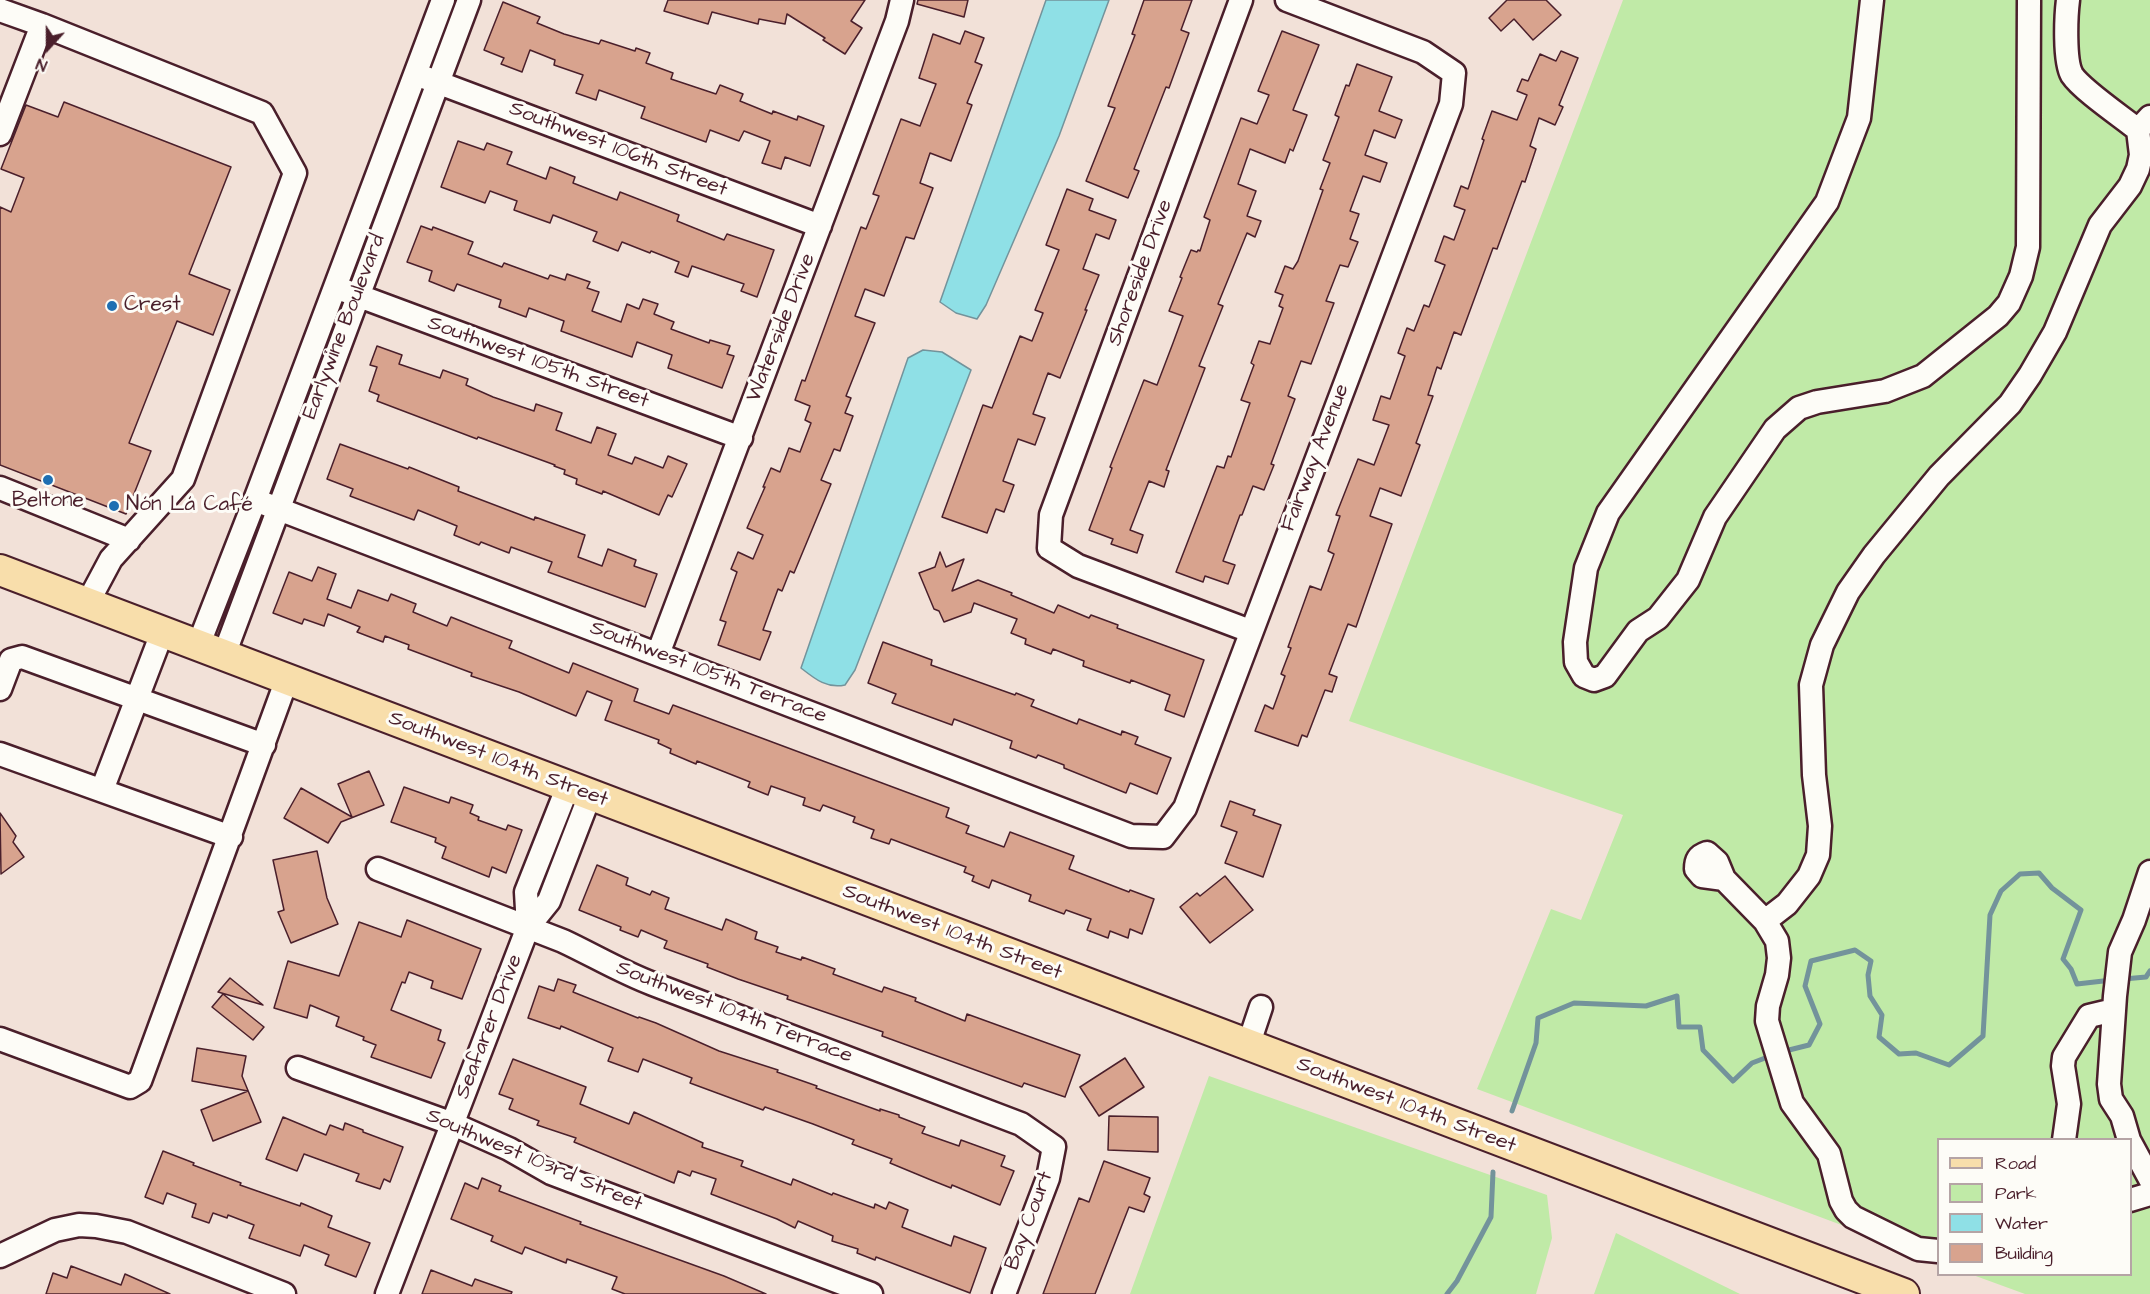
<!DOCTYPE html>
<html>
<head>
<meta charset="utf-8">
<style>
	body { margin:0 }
	#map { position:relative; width:2150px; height:1294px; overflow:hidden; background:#f2e1d8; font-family:"Architects Daughter",sans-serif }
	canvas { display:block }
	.legend { position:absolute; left:1937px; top:1138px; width:195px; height:138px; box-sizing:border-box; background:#fdfcf7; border:2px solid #b5a4a5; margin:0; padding:8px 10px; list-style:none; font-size:18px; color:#4a1f2b }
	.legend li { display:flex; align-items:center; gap:12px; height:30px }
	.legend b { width:30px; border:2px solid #b5a4a5 }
	.north { position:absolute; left:18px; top:18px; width:60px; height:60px; -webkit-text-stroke:4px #fdfcf7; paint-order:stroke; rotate:201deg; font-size:16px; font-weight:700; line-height:24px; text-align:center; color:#4a1f2b }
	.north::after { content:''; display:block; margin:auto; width:21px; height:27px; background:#4a1f2b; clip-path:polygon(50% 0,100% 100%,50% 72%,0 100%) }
</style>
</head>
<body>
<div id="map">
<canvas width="2150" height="1294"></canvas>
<ul class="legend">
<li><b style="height:8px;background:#f8deab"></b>Road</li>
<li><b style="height:16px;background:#c0eaa7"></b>Park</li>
<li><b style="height:16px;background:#8fe0e6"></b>Water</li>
<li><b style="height:16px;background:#d8a38e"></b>Building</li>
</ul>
<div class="north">N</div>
</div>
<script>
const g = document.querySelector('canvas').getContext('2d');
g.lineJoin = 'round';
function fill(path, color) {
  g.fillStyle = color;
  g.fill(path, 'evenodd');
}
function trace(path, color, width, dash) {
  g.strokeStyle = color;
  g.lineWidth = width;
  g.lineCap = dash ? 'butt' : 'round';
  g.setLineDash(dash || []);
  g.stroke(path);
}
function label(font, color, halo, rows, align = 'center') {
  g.font = font + ' "Architects Daughter",sans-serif';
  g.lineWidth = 6;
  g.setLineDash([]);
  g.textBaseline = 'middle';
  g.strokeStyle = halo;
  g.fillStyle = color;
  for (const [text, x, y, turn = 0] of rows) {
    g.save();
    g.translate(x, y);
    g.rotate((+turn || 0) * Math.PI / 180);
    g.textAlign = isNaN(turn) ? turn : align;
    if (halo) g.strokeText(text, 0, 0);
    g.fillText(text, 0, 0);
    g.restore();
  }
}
fill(new Path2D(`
	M1623 0H2150V1294H2025L1973 1275 2130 1274V1140H1938V1261L1477 1089 1551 909 1581 920 1623 815 1349 721Z
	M1209 1076 1547 1195 1552 1238 1536 1294H1130Z
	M1616 1233 1740 1294H1594Z`), '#c0eaa7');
const water = new Path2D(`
	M1046 0H1109L1059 136 986 305 977 319 956 313 940 302Z
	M923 350 942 352 971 370 855 670 845 685C827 689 815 679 801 668L908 358Z`);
fill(water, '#8fe0e6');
trace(water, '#73939b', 1.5);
trace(new Path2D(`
	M2124 979 2146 977 2150 971
	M1781 1052 1809 1045 1820 1024 1805 986 1811 961 1855 950 1871 961 1868 975 1870 996 1882 1015 1879 1037 1899 1054 1916 1053 1949 1065 1983 1036 1990 915 2001 891 2020 874 2039 873 2052 888 2081 910 2063 959 2071 969 2077 984 2112 980
	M1512 1111 1536 1043 1538 1018 1574 1003 1646 1006 1677 996 1679 1027H1700L1703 1050 1733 1081 1752 1063 1773 1055
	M1447 1294 1457 1281 1491 1217 1493 1172`), '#73939b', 5);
const building = new Path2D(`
	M668 0H865L851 21 862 28 845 54 823 40 825 38 787 14 785 24 759 19 758 24 712 12 708 24 664 11Z
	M918 0H968L964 17 917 4Z
	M1144 0H1192L1181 30 1189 33 1169 88 1166 87 1134 169 1139 171 1128 198 1086 181 1115 108 1108 106 1135 35 1132 34Z
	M1507 0H1546L1561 15 1533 40 1514 19 1501 31 1489 18Z
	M503 2 540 17 537 23 564 34 599 44 601 40 635 51 636 48 650 53 646 63 673 73 671 79 716 94 720 85 743 94 740 101 772 114 773 111 797 120 798 116 824 126 810 166 785 157 781 169 762 163 770 141 744 131 739 141 710 130 706 142 641 118 645 107 599 90 596 100 576 93 583 75 554 65 555 60 530 50 522 72 501 64 504 58 484 50Z
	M965 31 984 38 975 62 982 65 967 103 972 105 951 161 930 153 920 183 933 188 914 239 906 237 884 296 865 289 855 316 875 323 846 396 851 398 845 413 853 416 840 451 834 449 821 480 831 484 794 573 790 571 782 591 778 589 763 630 771 632 760 660 718 645 726 622 720 620 737 572 731 569 738 552 753 559 763 535 747 528 765 487H763L771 468 780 472 789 448 800 452 811 423 805 420 810 406 795 400 802 380 805 381 861 227 866 229 879 196 873 194 901 119 920 126 936 84 919 78 933 34 960 44Z
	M1282 31 1319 45 1293 110 1307 115 1293 151 1290 149 1285 163 1250 149 1238 184 1256 191 1247 216 1261 221 1255 237 1247 233 1218 304 1223 306 1199 366 1205 368 1166 470 1169 471 1164 487 1149 481 1130 530 1143 535 1137 553 1111 544 1113 539 1089 530 1112 468 1110 467 1144 380 1157 385 1173 343 1183 316 1169 311 1182 278 1180 277 1191 250 1197 252 1198 250 1200 251 1210 220 1204 217 1241 118 1257 124 1269 95 1258 91Z
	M1561 51 1578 58 1559 105 1563 107 1555 125 1539 118 1530 146 1536 149 1525 182 1522 181 1497 249 1493 248 1461 335 1454 332 1441 369 1437 367 1428 395 1433 396 1416 443 1420 445 1401 496 1380 488 1370 516 1392 524 1356 627 1348 624 1329 674 1337 677 1332 692 1325 690 1307 737 1302 735 1298 746 1255 731 1265 705 1273 709 1285 676 1281 674 1291 648 1288 647 1310 586 1321 590 1334 554 1328 551 1340 516 1336 515 1358 459 1374 465 1389 425 1373 420 1381 396 1390 399 1405 356 1398 353 1407 328 1414 331 1424 305 1429 307 1445 265 1435 261 1444 236 1454 240 1465 210 1454 206 1461 186 1468 189 1484 140 1482 139 1492 111 1517 120 1527 95 1517 91 1522 79 1528 81 1540 54 1556 61Z
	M1357 64 1392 77 1379 111 1402 120 1395 138 1374 130 1365 155 1387 163 1380 182 1363 176 1350 211 1359 214 1350 239 1358 242 1348 267 1340 265 1326 301 1334 303 1311 364 1301 361 1288 396 1295 399 1271 464 1274 465 1264 490 1253 486 1242 515H1240L1223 561 1235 565 1228 584 1205 576 1203 582 1176 572 1217 466 1224 468 1228 456 1231 457 1250 403 1241 400 1254 365 1251 363 1259 341 1270 344 1283 308 1279 306 1283 295 1275 292 1285 266 1293 269 1298 261 1323 190 1320 189 1330 163 1323 160 1339 117 1335 115 1346 85 1349 86Z
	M64 102 231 167 189 274 230 290 213 335 177 321 129 443 151 451 126 514 0 465V207L11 212 24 178 1 169 26 105 58 117Z
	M458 141 484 150 487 143 512 152 507 164 546 179 550 167 575 177 573 183 617 200 620 192 679 215 677 221 724 240 727 234 774 250 757 297 741 291 744 284 692 266 688 277 675 272 679 262 651 251 650 253 622 242 618 251 593 241 597 232 553 215 550 223 514 210 517 201 490 191 485 203 441 187Z
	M1067 189 1093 199 1089 210 1116 220 1109 239 1096 234 1083 269 1099 275 1085 310H1087L1060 378 1048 373 1033 414 1045 418 1035 445 1018 439 1003 481 1014 485 1004 512 996 509 987 533 942 517 983 405 992 408 1020 336 1032 341 1043 313 1035 310 1059 250 1046 245Z
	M421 226 432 230 433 227 473 242 468 254 502 267 504 263 548 279 550 275 565 280 567 274 590 282 587 288 599 292 592 311 621 322 627 304 639 309 643 299 658 304 654 314 674 322 671 329 709 343 710 340 730 346 727 354 734 356 722 388 668 368 672 355 637 342 632 357 561 331 564 321 529 308 526 317 499 307 501 300 457 284 454 291 429 281 432 271 407 262Z
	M377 346 402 355 399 364 440 378 443 370 468 379 466 385 493 397 534 411 536 404 562 413 556 430 591 443 597 427 616 434 608 455 632 464 635 457 663 468 668 456 687 464 672 497 668 495 659 515 603 491 602 494 576 484 577 479 564 474 565 470 554 466 555 465 478 437 477 439 377 401 379 395 369 391 377 367 370 365Z
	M340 444 408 469 409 467 459 487 458 491 534 520 535 517 585 535 578 557 602 566 608 549 636 560 634 566 657 574 645 607 548 572 552 562 511 547 509 553 481 542 479 545 454 535 457 526 418 510 414 520 350 496 353 489 327 479Z
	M940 552 946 567 964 559 952 591 978 580 1012 593 1011 595 1054 613 1058 605 1089 618 1091 615 1118 625 1117 628 1204 660 1184 717 1165 710 1170 695 1131 680 1130 683 1083 666 1084 661 1053 649 1051 654 1025 644 1026 639 1011 633 1017 619 974 603 971 612 944 622 939 611 934 609 919 573 935 567Z
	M318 567 336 574 327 599 351 608 358 590 388 601 391 594 416 604 413 612 447 626 451 617 476 627 512 641 509 648 569 673 573 663 638 689 634 701 669 714 673 705 949 808 946 817 969 826 966 833 1004 847 1010 832 1074 856 1069 869 1129 892 1130 890 1154 899 1142 934 1130 929 1128 938 1110 931 1108 938 1087 930 1091 919 1066 910 1064 914 1029 901 1031 895 992 880 989 888 972 881 974 876 964 872 966 867 891 839 889 844 871 838 874 830 853 822 855 817 823 805 820 811 803 805 805 798 771 786 768 795 748 787 750 782 697 761 696 764 670 753 671 749 658 743 659 740 605 720 612 701 587 691 576 716 519 692 471 676 472 673 408 649 409 645 385 636 383 642 357 632 360 627 328 614 324 626 304 619 302 624 273 613 289 572 312 581Z
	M883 642 932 660 931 665 1015 695 1016 693 1034 700 1031 706 1077 724 1079 719 1121 735 1122 731 1138 737 1135 744 1171 758 1157 794 1130 783 1126 793 1064 768V765L1038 755 1036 758 1010 748 1012 741 954 719 952 725 892 703 896 694 868 683Z
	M369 771 384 805 341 822 328 843 284 818 301 788 352 817 338 784Z
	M404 787 449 803 451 797 473 805 470 813 479 817 478 820 506 830 508 825 522 830 506 873 492 867 489 877 442 858 446 847 435 842 436 838 391 822Z
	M1230 801 1255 810 1253 815 1281 825 1263 877 1225 863 1237 832 1221 826Z
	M0 813 16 836 13 842 24 857 1 874Z
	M317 851 327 898 338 924 291 943 278 912 284 910 273 860Z
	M597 865 628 878 626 885 650 895 652 891 669 898 665 909 722 930 726 919 757 932 755 939 778 947 776 952 801 960 802 957 835 969 833 974 882 992 884 987 916 998 915 1001 965 1021 967 1014 1080 1055 1065 1097 1024 1083 1022 1087 882 1036 883 1032 787 999 788 996 738 979 707 967 708 964 664 948 667 941 641 930 638 937 620 930 621 927 579 910Z
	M1225 876 1253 910 1210 943 1180 907 1197 893 1200 896Z
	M407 920 481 949 462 999 431 988 433 981 409 972 405 983 402 982 391 1010 441 1030 438 1040 445 1043 431 1078 371 1057 376 1045 363 1040 364 1037 336 1026 339 1017 310 1005 307 1018 274 1008 288 961 339 976 359 922 401 937Z
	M230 978 263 1005 218 992Z
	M558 979 576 985 573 992 638 1018 639 1017 656 1023 719 1051 778 1070 777 1072 817 1086 816 1088 880 1111V1109L899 1115V1117L925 1127 922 1133 959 1146 961 1140 1005 1156 1001 1166 1014 1171 1000 1205 952 1185 951 1188 931 1180 890 1163 892 1159 852 1144 854 1140 813 1124 765 1107 763 1110 690 1083 692 1078 643 1059 638 1072 608 1061 613 1048 561 1026 560 1029 528 1018 539 986 554 991Z
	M223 994 264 1027 253 1040 212 1007Z
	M197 1048 246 1056 242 1076 261 1122 213 1141 201 1110 248 1091 192 1081Z
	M1125 1058 1144 1087 1099 1116 1080 1087Z
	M513 1059 586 1087 580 1104 629 1124 634 1112 703 1143 702 1147 743 1161 741 1166 791 1185 793 1179 832 1195 833 1193 874 1208 875 1204 886 1209 889 1202 908 1210 902 1227 951 1246 954 1236 986 1248 970 1293 876 1257 875 1260 857 1253 858 1249 832 1241 833 1236 798 1221 795 1228 777 1219 711 1194 716 1179 692 1171 690 1176 678 1171 674 1183 574 1142 576 1138 537 1125 539 1121 509 1109 513 1099 499 1094Z
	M1109 1116 1158 1117V1152L1108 1150Z
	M283 1117 326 1135 330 1125 343 1130 345 1123 363 1130V1132L403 1147 390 1182 384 1179 380 1189 356 1181 359 1174 304 1154 297 1171 266 1159Z
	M163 1151 194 1163 193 1165 241 1183 240 1185 300 1206 301 1203 332 1216 328 1227 370 1243 356 1277 325 1265 329 1255 304 1245 300 1256 249 1238 254 1225 228 1215 227 1218 213 1213 209 1223 192 1217 196 1204 167 1193 163 1204 145 1197Z
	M1104 1161 1150 1178 1144 1194 1150 1197 1144 1212 1129 1207 1095 1294H1043L1079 1198 1089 1202Z
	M482 1178 501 1186 499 1191 581 1222 580 1224 724 1276 766 1294H625L612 1289 617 1277 567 1259 566 1263 525 1247 522 1254 491 1241 493 1236 451 1219 465 1183 478 1189Z
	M71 1266 121 1285 125 1274 170 1294H46L53 1273 67 1278Z
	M431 1270 472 1286 475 1279 512 1292 511 1294H422Z`);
fill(building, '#d8a38e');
trace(building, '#4a1f2b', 1.5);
const minor = new Path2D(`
	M1241 0 1051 515 1049 548 1078 566 1250 631
	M1872 0 1859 118 1827 202 1608 513 1586 568 1575 642 1576 662 1584 676 1594 680 1605 676 1638 631 1658 618 1688 580 1715 517 1775 429 1799 408 1817 402 1885 391 1923 376 1998 316 2009 303 2021 276 2028 247 2029 0
	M2068 0C2066 16 2064 61 2072 75 2082 90 2122 117 2138 130
	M0 10 42 25
	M426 78 820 226
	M0 134 42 25 262 113 295 173 183 479 111 559 87 604
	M343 290 741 438
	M0 488 129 540
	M255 500 1131 836 1163 837 1185 808 1451 104 1454 73 1423 52 1287 0
	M198 646 255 500 443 0
	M658 654 897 21 902 0
	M224 655 469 0
	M0 689 11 660 22 657 264 745
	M0 754 231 837
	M102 790 162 633
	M378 869 563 941C593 955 621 972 653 984L1021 1124 1054 1147 1048 1178 1004 1294
	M1724 879 1702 876 1696 869C1696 860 1698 856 1707 853L1717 862 1724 879 1765 921 1777 941 1779 958 1777 975 1768 1006 1767 1021 1792 1103 1829 1154 1841 1201 1846 1210 1853 1217 1918 1249 1938 1251
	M1765 921 1787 904 1809 876 1818 855 1820 826 1814 775 1811 685 1822 645 1848 592 1874 555 1939 476 2010 404 2030 375 2055 332 2100 225 2130 186 2138 169 2141 155 2138 130 2150 117
	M528 927 526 892 568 786
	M0 1039 130 1087 140 1081 287 679
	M1248 1046 1261 1007
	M298 1068 453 1124 509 1149 551 1173 871 1294
	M2064 1140 2069 1104 2063 1066 2064 1057 2089 1016 2114 1010
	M2129 1140 2122 1116 2111 1099 2109 1084 2115 996 2120 952 2134 920 2150 872
	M2130 1142 2150 1179
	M2130 1200 2150 1194
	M0 1256 55 1230 79 1225 96 1226 127 1232 284 1294
	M387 1294 528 927 549 901 590 795`);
const major = new Path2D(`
	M0 570 1904 1294`);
trace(minor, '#4a1f2b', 27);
trace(major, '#4a1f2b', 34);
trace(minor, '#fdfcf7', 22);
trace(major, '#f8deab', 30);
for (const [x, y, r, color] of [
	[112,306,6,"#1f6fb2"],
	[48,480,6,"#1f6fb2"],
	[114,506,6,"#1f6fb2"]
]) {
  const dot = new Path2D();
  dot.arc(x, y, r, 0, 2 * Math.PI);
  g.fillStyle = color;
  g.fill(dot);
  trace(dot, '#fdfcf7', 2);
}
label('21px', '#4a1f2b', '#fdfcf7', [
	["Southwest 106th Street",618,150,21],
	["Shoreside Drive",1141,273,-70],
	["Earlywine Boulevard",345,327,-69],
	["Waterside Drive",782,328,-69],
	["Southwest 105th Street",538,363,20],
	["Fairway Avenue",1316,458,-69],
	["Southwest 105th Terrace",708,673,21],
	["Southwest 104th Street",498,760,21],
	["Southwest 104th Street",952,933,21],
	["Southwest 104th Terrace",734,1013,21],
	["Seafarer Drive",490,1027,-69],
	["Southwest 104th Street",1406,1106,21],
	["Southwest 103rd Street",534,1161,23],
	["Bay Court",1030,1221,-70]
]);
label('21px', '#4a1f2b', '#fdfcf7', [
	["Crest",124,306],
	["Beltone",48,502,"center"],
	["Nón Lá Café",126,506]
], 'left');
</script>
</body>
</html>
